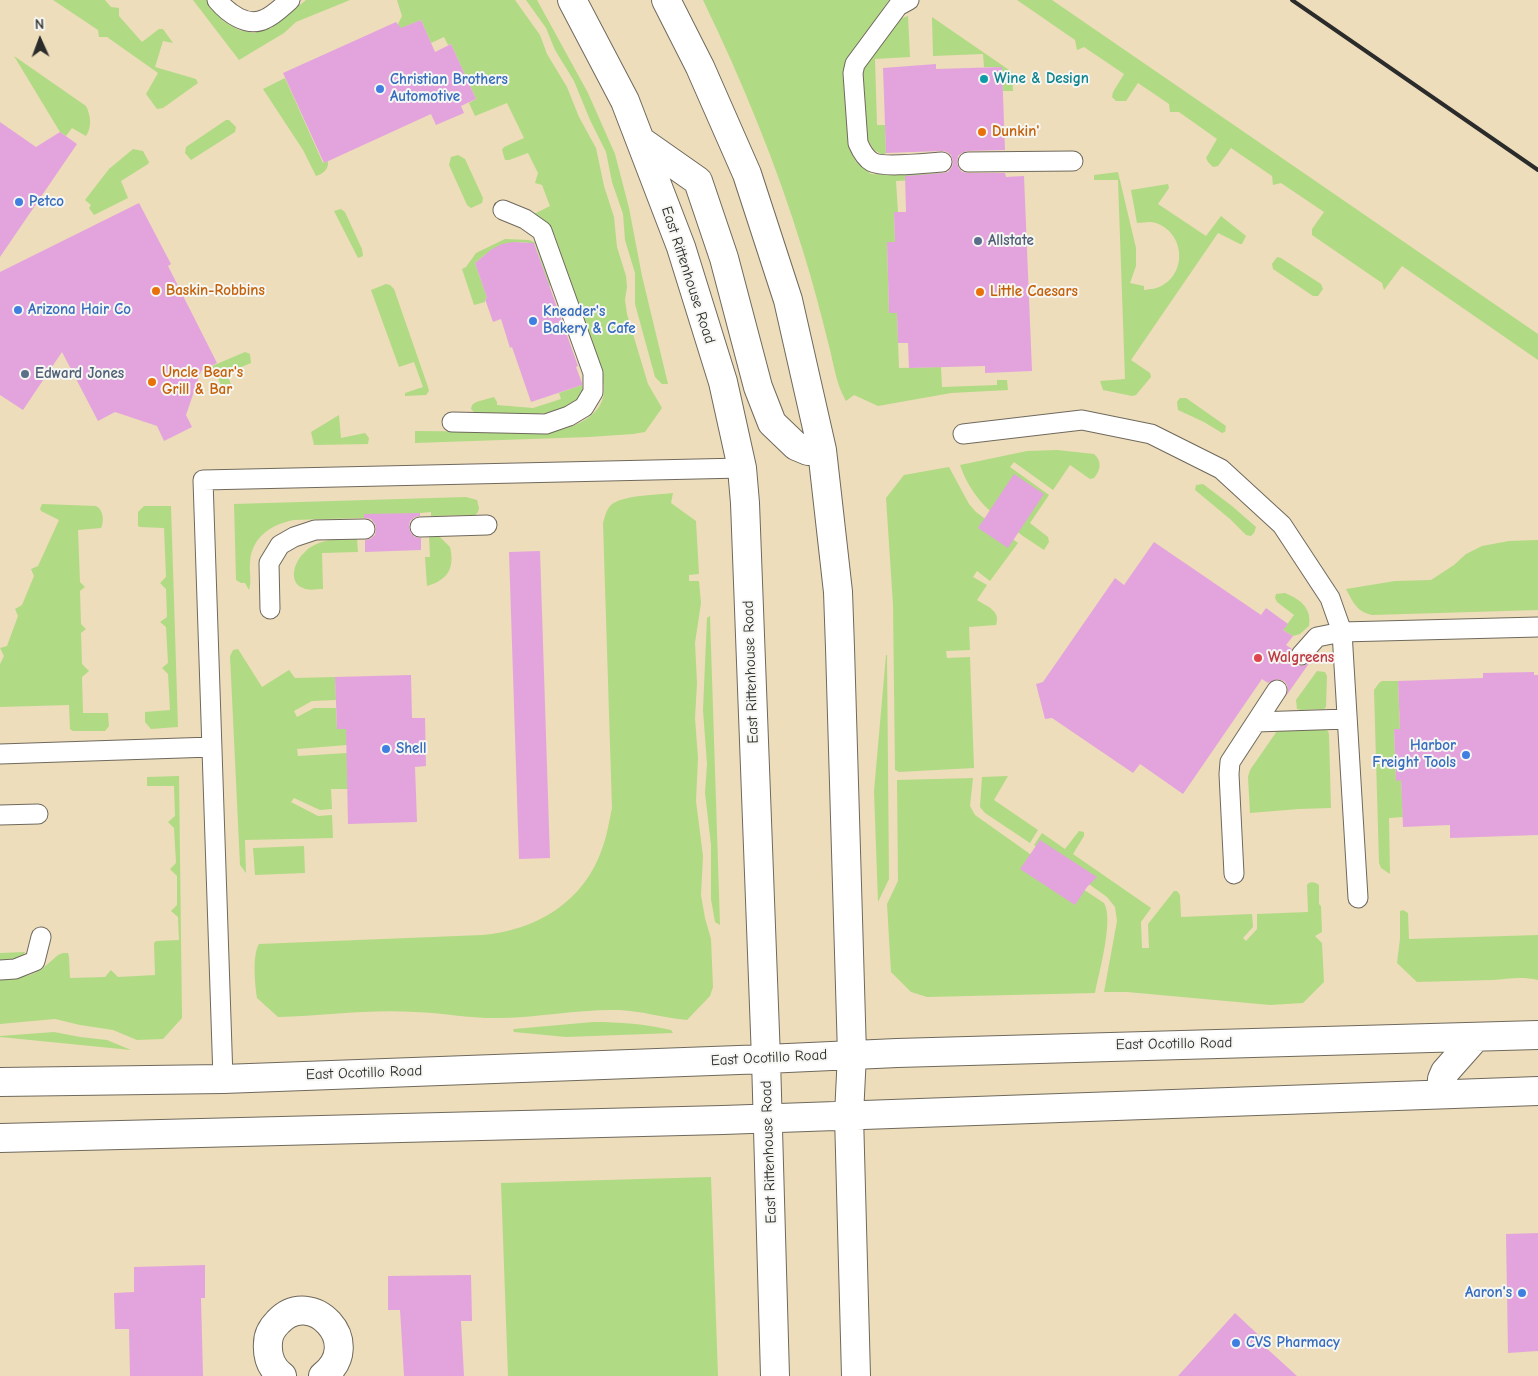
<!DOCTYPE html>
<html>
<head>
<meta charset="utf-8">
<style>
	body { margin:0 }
	#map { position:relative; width:1538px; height:1376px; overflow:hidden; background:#edddba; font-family:"Comic Neue",sans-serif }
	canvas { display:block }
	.north { position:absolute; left:15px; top:15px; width:50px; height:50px; -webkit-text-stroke:4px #f6f6f2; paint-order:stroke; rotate:358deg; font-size:14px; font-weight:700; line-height:20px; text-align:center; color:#2b2b2b }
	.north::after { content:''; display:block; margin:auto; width:18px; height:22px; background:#2b2b2b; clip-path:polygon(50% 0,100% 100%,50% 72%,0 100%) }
</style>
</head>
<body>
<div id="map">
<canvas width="1538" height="1376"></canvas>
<div class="north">N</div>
</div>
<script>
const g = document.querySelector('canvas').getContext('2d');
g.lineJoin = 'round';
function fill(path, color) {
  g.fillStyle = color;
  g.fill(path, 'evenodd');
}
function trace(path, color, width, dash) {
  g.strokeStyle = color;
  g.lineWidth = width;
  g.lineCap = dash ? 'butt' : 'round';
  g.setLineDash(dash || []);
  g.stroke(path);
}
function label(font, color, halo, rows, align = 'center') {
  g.font = font + ' "Comic Neue",sans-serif';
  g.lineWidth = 4;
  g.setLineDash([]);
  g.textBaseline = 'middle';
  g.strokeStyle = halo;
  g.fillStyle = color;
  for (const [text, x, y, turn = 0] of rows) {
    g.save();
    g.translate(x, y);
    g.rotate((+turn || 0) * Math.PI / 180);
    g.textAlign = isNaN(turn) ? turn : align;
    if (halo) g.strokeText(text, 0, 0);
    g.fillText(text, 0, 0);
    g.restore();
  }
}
fill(new Path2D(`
	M53 0H105L111 7 119 8V16L142 42 159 29H163L173 43 163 41 155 67 196 79 198 83 163 108 157 109 146 94 158 73 107 37H99L98 30Z
	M193 0H207L223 21 239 30 254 33 271 28 306 0H350L296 22 284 33 239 60Z
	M397 0H515L540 35 547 54 567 87 579 117 596 148 604 186 614 217 617 247 626 276 627 287 625 300 627 314 648 384 662 408 645 432 633 434 589 437 415 443V431L540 432C561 432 593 423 602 401 604 396 604 390 604 385L555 236 549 226 530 216 550 206 542 185 535 183 538 173 528 153 509 160H505L502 150 504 147 524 138 507 103 475 116 469 103 476 99 451 44 448 45 444 37 431 43 421 20 400 29 398 24 402 16Z
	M526 0H537L588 93 615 154 629 208 642 276 668 384H662L655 377 652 366 635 304V273L625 240 623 214 612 182 606 152 590 120 574 81 555 50 546 28Z
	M703 0H889L851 56 845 75 848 145 856 162 871 174 885 175 942 173 943 179 896 181 898 212 894 213 895 242 887 243 889 313H897L899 368 941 367 942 387 997 385V380H1007L1008 390 951 393 878 406 854 395 846 401C836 384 834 365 829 346 821 314 813 283 803 251 776 163 743 83 703 0Z
	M1017 0H1052L1538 334V360L1402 266 1384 290 1382 283 1312 235V229L1324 212 1281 183 1273 185 1272 176 1231 148 1218 166 1213 167 1208 162 1206 158 1217 139 1179 112H1170L1169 104 1138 83 1126 101H1116L1112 97 1113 92 1124 74 1084 47 1077 50 1075 40Z
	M908 16 910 57 875 59 877 125H885L886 153 883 155 874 150 865 135 863 72 864 68 897 23 902 18Z
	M932 17 1012 72 1013 91H1003L1002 67H984L983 54 933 56Z
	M14 56 86 106C91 116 92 127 86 136L72 128 66 136 60 132Z
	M285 78 323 163 328 161C329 169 323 174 316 176L303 150 263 89Z
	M226 120H229L236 127 235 132 191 160 185 153 186 147Z
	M133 149 143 151 149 162 148 164 121 181 128 198 94 215 89 208 91 205 85 200 109 169Z
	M458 155 465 159 483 198 482 203 471 208 467 205 449 165 451 157Z
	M1118 172 1136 248V266L1130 283 1144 286V290C1151 289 1157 289 1163 285 1188 270 1183 232 1156 223 1150 221 1143 223 1137 223L1131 190 1168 184 1169 188 1158 204 1206 236 1221 216 1246 236 1242 244H1240L1218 233 1131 360 1150 373 1151 377 1136 395 1132 396 1103 390 1100 381 1125 379 1118 180H1094V175Z
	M341 209 345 212 362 249 363 256 358 258 334 211Z
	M505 239 529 240 537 243 554 285 549 286 535 244C511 238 493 247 475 263L487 298 485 299V302L474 305 462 269 466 267 476 253Z
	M1277 257 1281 258 1321 284 1323 289 1318 296H1313L1273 269 1272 264Z
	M386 284 390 285 394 289 428 387 429 391 426 395 405 396V393L423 387 414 362 399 367 371 290Z
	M245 352 250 354 251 363 227 373 231 385 223 389 212 366Z
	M582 385 583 393C580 397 577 402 573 405 549 419 503 413 475 413L471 409 472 405 476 402 494 397 497 402V405L533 408 561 399 559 393Z
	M1180 398H1186L1226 426 1225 432 1222 433 1204 422 1178 410 1177 402Z
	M339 415 341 438 365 433 369 438 368 444 314 445 311 432Z
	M1057 450 1094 454C1102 461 1101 470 1094 478L1090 479 1070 465 1053 490 1014 462 1010 467 1049 495 1030 523 1048 537 1049 542 1044 550C1008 525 975 509 960 465L1027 451Z
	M949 467 969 504 976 512 1018 543 990 581 977 571 973 577 987 585 977 600C988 607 1001 611 996 625L969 627 970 650 946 651 947 658 970 657 974 768 899 772 895 770 893 605 886 498 904 475Z
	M1203 484 1232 506 1256 527 1254 533 1251 536 1246 535 1230 519 1195 490 1196 485Z
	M673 493 671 503 696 521 699 574 689 575V581H699L701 603 695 643 697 683 695 718 698 758 696 801 703 856 701 895 705 918 711 939 713 987 710 996 687 1020C664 1018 642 1011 619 1010 580 1009 541 1017 502 1018 473 1019 444 1013 415 1012 369 1009 324 1016 278 1017L257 998C255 985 252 955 259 944L482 935C535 931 584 902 602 849 607 836 609 822 612 808L603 523C605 517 606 510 611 505 622 495 658 495 673 493Z
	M466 497 477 500 479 508 478 512 475 515 431 516V512L420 513V516L294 520C272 524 251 537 250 563 249 572 252 581 249 590L245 583H241L236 580 234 504Z
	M42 504 96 506C104 510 104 522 101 528L78 530 80 582 85 587 80 591 81 624 86 629 81 633 82 664 89 671 82 677 83 713H108L109 726 105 731H73L70 729 69 705 0 707V664L4 656 0 648 7 646 18 616 15 609 22 605 34 576 31 569 38 566 59 520 41 511 40 509Z
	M144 506H171L178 727 151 729 145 722V712L170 710 168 674 162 668 168 663 166 627 160 622 167 617 166 589 160 583 166 577 164 528 140 527 138 526V512Z
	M438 535 450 547C455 568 448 580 427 586L425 557H430L429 536Z
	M357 539 358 552 322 553 323 589C317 589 308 591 303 588 287 582 295 560 305 552 309 547 316 544 322 542 332 538 346 539 357 539Z
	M1538 540V610L1372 615C1357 612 1353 602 1346 589L1395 581 1431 580 1454 565 1466 554 1482 546 1509 541Z
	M1285 593C1300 599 1312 608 1309 626L1300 634 1293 636 1283 630 1294 615 1277 602 1275 598 1276 594Z
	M710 616 720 925 715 922 711 899V845L705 793 707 764 703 710 707 618Z
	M238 649 262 687 289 670 295 678 335 677 336 700 312 701 294 711 297 717 314 708H336L337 728 346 729 347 745 297 749 298 756 347 753 348 789H331L332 809 320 810 294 798 291 802 318 816 332 815 333 838 245 840 246 873 240 865 230 656 233 650Z
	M886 655H887L889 879 878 902 874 791Z
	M1317 671 1325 672 1327 676 1326 707 1324 709 1301 710 1297 709 1296 700Z
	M1382 681H1398L1400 729 1394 730 1396 780H1401L1403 817 1389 818 1390 874 1381 868 1379 863 1374 690 1379 683Z
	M1322 728 1328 731 1329 735 1331 808 1299 809 1250 813 1248 777 1250 770 1277 731Z
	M179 776 182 1018 163 1039 137 1040 113 1030 80 1025 55 1019 0 1024V979L30 975 42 969 58 955 63 953H68L69 957 70 978 105 977 111 970 118 977 155 975 154 943 156 941 179 940 178 917 171 911 177 905V876L170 869 176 863 174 828 168 822 175 816 174 786H147V777Z
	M1008 776 994 800 1038 830 1030 843 985 813 980 807 982 777Z
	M973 778 970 806 975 815 1030 854 1104 903C1114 920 1099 972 1095 993L927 997 911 992 891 972 887 904 898 881 897 780Z
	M1079 831 1084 832V836L1073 854 1151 908 1141 922 1142 948H1149L1148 924 1174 891H1177L1180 895 1181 917 1252 914 1253 927 1243 938 1246 941 1257 929V914L1308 912 1307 885C1310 881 1315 882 1319 885V904L1321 906 1322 932 1315 936 1322 943 1324 982 1303 1003 1270 1005 1127 992H1104L1117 921 1115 907 1107 897 1034 845 1042 833 1065 849Z
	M304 846 305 873 255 875 253 848Z
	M1403 910 1408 913 1409 939 1538 935V980C1522 976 1508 979 1492 980 1467 981 1442 981 1417 982L1397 963 1400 939V911Z
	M25 952 22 957 0 961V953Z
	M593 1022C620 1022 645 1024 671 1030L673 1033 566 1037 514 1032 513 1030 514 1029Z
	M54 1032 80 1037 107 1040 131 1050 0 1037V1036Z
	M711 1177 718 1376H508L501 1183Z`), '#b1da85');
fill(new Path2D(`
	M421 20 435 52 451 44 476 99 461 106 464 113 436 125 431 114 324 163 283 73 396 22 401 28Z
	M936 64V69L1002 67 1005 150 967 151 962 153 958 156 957 163 959 168 962 172 968 173H1005L1006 177 1024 176 1032 371 985 373V366L909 368 908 343H898L897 313H889L887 242H895L894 212H906L905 176 943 173 948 172 952 167 953 162 951 155 947 152 942 151 886 153 883 68Z
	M0 122 36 147 60 132 77 144 0 257Z
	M139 203 171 264 168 266 217 363 201 371 186 415 192 427 164 441 157 426 115 412 98 421 62 352 23 410 0 395V272Z
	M513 242 534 243 578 366 576 367 582 383V385L531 402 512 347 510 348 501 319 493 322 485 299 487 298 475 263 492 249 502 244Z
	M1014 474 1044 494 1008 548 978 528Z
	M420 513V516L415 517 410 521 409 527 411 533 415 537 421 538V550L365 552V540L370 539 375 535 376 528 375 524 371 519 364 518V514Z
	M1154 542 1261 615 1266 608 1288 624 1283 630 1293 636 1286 645 1292 649 1290 653 1291 659 1294 664 1299 666 1305 665 1310 662 1286 696 1288 690 1287 685 1284 681 1277 679 1268 683 1262 679 1183 794 1140 764 1133 773 1052 718 1045 719 1036 684 1043 682 1115 578 1124 585Z
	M540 551 550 858 519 859 509 552Z
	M1534 672V675H1538V835L1450 838V825L1403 827 1401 780 1396 781 1394 729H1400L1398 681 1483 678V673Z
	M411 675 412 718H425L426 766 415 767 417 822 348 824 346 729H337L335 677Z
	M1040 840 1097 877 1087 887 1075 905 1020 869Z
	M1538 1233V1351L1508 1353 1506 1234Z
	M205 1265V1298H201L203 1376H130L129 1329H115L114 1293 134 1292V1267Z
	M471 1275 472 1321H461L464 1376H404L400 1310H388V1276Z
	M1235 1313 1266 1342 1263 1345 1297 1376H1178Z`), '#e3a4dd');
const service = new Path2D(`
	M217 0C228 13 247 28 265 19 274 15 283 6 290 0
	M909 0 898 6 855 64 853 73 858 143C861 150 865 158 872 162 883 168 927 163 942 162
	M968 162 1073 161
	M452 422 546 424 569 416 584 407 593 392V373L542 231 525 219 503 210
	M963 434 1082 420 1151 434 1221 469 1282 525 1330 598 1342 632 1358 898
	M420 527 487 525
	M270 609 269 563 280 545 294 537 315 530 365 529
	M1301 655 1317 637 1342 632 1538 627
	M1256 722 1347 719
	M0 754 212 747
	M0 815 38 814
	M1234 874 1229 774 1230 762 1277 690
	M0 970 15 969 35 961 41 937
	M223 1079 203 480 742 468`);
const minor = new Path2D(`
	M282 1376C271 1368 267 1356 268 1343 268 1335 272 1328 278 1322 311 1286 366 1343 323 1376`);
const secondary = new Path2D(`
	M572 0 625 101 681 247 723 382 742 468 745 503 766 1059 775 1376
	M666 0 700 67 747 174 788 300 822 450 838 592 840 648 852 1054 849 1115 856 1376
	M641 141 698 181 724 258 758 387 772 423 796 446 808 451 822 450
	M0 1082 223 1079 766 1059 897 1053 1538 1035
	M1441 1093 1442 1079 1445 1072 1476 1037
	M0 1138 723 1120 1538 1091`);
trace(service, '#6f695d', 21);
trace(minor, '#6f695d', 30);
trace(secondary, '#6f695d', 30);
trace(service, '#fff', 19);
trace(minor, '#fff', 28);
trace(secondary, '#fff', 28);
trace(new Path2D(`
	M1292 0 1538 170`), '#2b2b2b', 4);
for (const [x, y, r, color] of [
	[984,79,5,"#0f9aa8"],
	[380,89,5,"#3f7fe0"],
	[982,132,5,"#e8710a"],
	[19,202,5,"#3f7fe0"],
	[978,241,5,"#5c6f8a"],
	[156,291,5,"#e8710a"],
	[980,292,5,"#e8710a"],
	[18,310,5,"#3f7fe0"],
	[533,321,5,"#3f7fe0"],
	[25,374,5,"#5c6f8a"],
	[152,382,5,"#e8710a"],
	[1258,658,5,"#e0444e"],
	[386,749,5,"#3f7fe0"],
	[1466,755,5,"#3f7fe0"],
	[1522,1293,5,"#3f7fe0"],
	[1236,1343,5,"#3f7fe0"]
]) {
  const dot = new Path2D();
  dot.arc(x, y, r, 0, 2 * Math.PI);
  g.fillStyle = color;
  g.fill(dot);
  trace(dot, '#f6f6f2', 2);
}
label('bold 15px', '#0d838f', '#f6f6f2', [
	["Wine & Design",994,79]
], 'left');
label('bold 15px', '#366cbe', '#f6f6f2', [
	["Christian Brothers",390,80],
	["Automotive",390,97],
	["Petco",29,202],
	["Arizona Hair Co",28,310],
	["Kneader's",543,312],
	["Bakery & Cafe",543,329],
	["Harbor",1456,746,"right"],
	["Freight Tools",1456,763,"right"],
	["Shell",396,749],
	["Aaron's",1512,1293,"right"],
	["CVS Pharmacy",1246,1343]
], 'left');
label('bold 15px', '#c56008', '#f6f6f2', [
	["Dunkin'",992,132],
	["Baskin-Robbins",166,291],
	["Little Caesars",990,292],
	["Uncle Bear's",162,373],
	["Grill & Bar",162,390]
], 'left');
label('bold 15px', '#4e5e75', '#f6f6f2', [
	["Allstate",988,241],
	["Edward Jones",35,374]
], 'left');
label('15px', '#2b2b2b', '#f6f6f2', [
	["East Rittenhouse Road",688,275,72],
	["East Rittenhouse Road",751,672,-92],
	["East Ocotillo Road",1174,1044,-1],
	["East Ocotillo Road",769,1058,-3],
	["East Ocotillo Road",364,1073,-2],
	["East Rittenhouse Road",769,1152,-92]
]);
label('bold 15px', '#be3a42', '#f6f6f2', [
	["Walgreens",1268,658]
], 'left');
</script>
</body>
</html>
